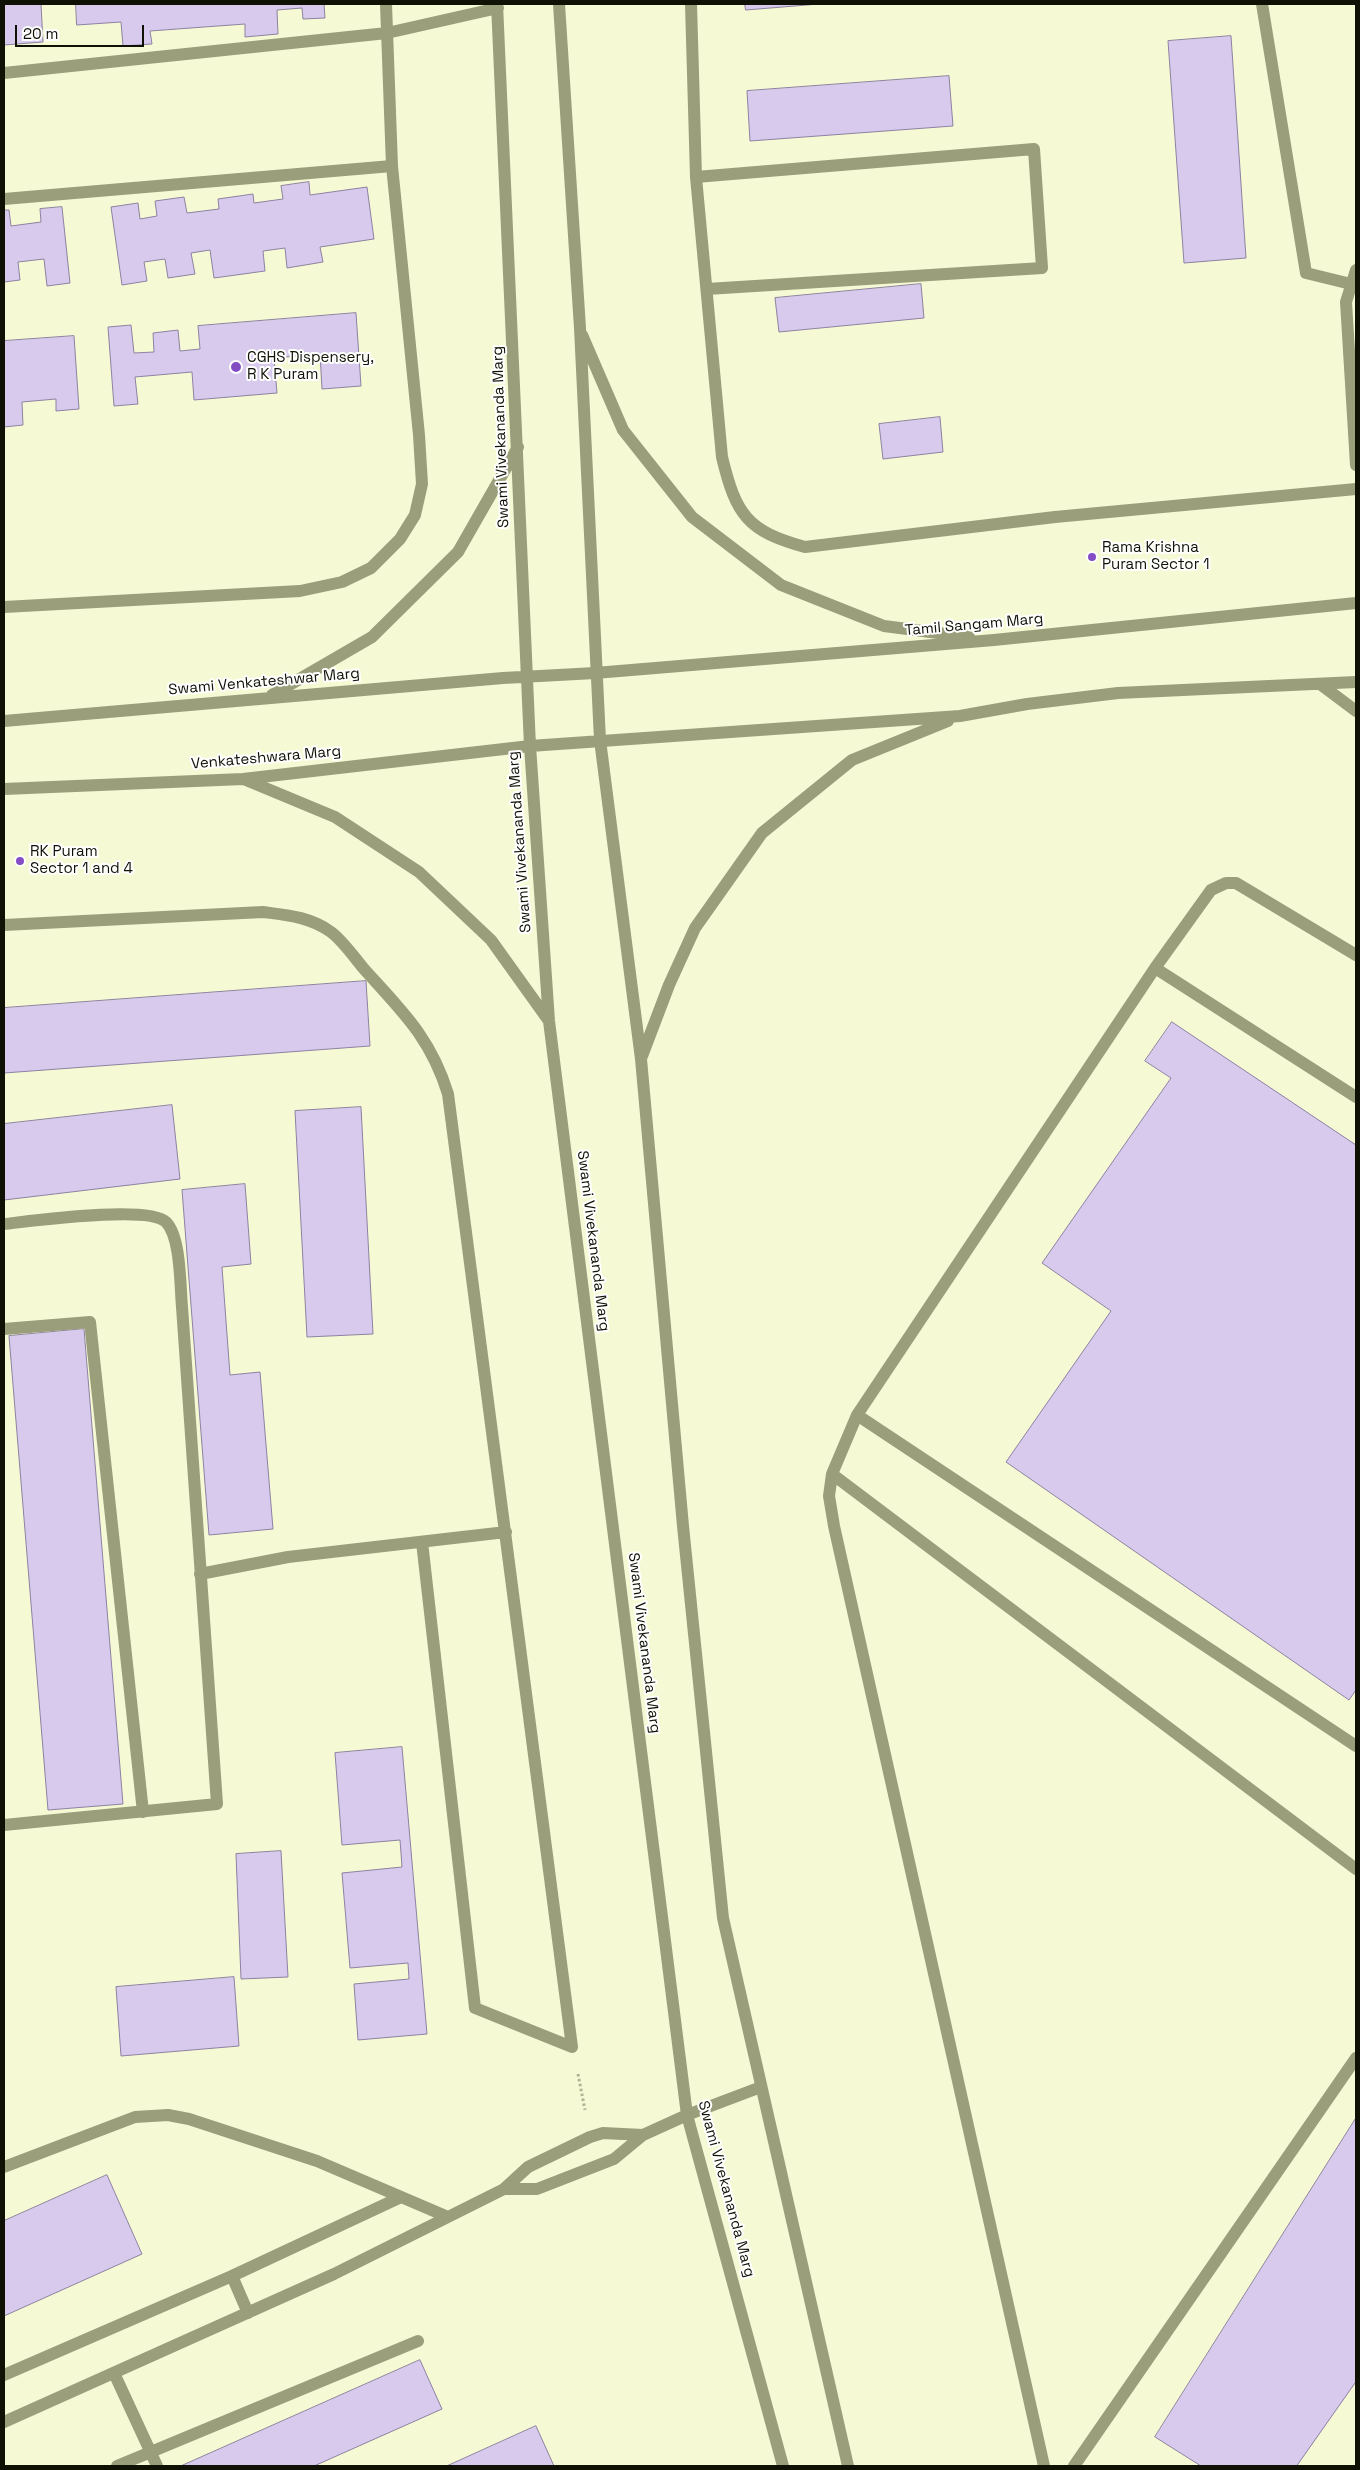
<!DOCTYPE html>
<html>
<head>
<meta charset="utf-8">
<style>
	body { margin:0 }
	#map { position:relative; width:1360px; height:2470px; overflow:hidden; background:#f5fad4; font-family:"Space Grotesk",sans-serif }
	canvas { display:block }
	.frame { position:absolute; inset:0; border:5px solid #101105; pointer-events:none }
	.scale { position:absolute; left:15px; top:25px; width:129px; height:22px; box-sizing:border-box; border:2px solid #101105; border-top:0; padding-left:6px; font-size:15px; line-height:18px; white-space:nowrap; color:#101105; -webkit-text-stroke:4px #fff; paint-order:stroke }
</style>
</head>
<body>
<div id="map">
<canvas width="1360" height="2470"></canvas>
<div class="frame"></div>
<div class="scale">20 m</div>
</div>
<script>
const g = document.querySelector('canvas').getContext('2d');
g.lineJoin = 'round';
function fill(path, color) {
  g.fillStyle = color;
  g.fill(path, 'evenodd');
}
function trace(path, color, width, dash) {
  g.strokeStyle = color;
  g.lineWidth = width;
  g.lineCap = dash ? 'butt' : 'round';
  g.setLineDash(dash || []);
  g.stroke(path);
}
function label(font, color, halo, rows, align = 'center') {
  g.font = font + ' "Space Grotesk",sans-serif';
  g.lineWidth = 4;
  g.setLineDash([]);
  g.textBaseline = 'middle';
  g.strokeStyle = halo;
  g.fillStyle = color;
  for (const [text, x, y, turn = 0] of rows) {
    g.save();
    g.translate(x, y);
    g.rotate((+turn || 0) * Math.PI / 180);
    g.textAlign = isNaN(turn) ? turn : align;
    if (halo) g.strokeText(text, 0, 0);
    g.fillText(text, 0, 0);
    g.restore();
  }
}
const building = new Path2D(`
	M4 4H41L43 42 4 45Z
	M76 4H324L325 18 303 19 302 8 277 10 278 34 245 37V24L150 31 152 44 123 46 121 22 77 25Z
	M745 4H819L746 10Z
	M1231 36 1246 258 1184 263 1168 41Z
	M949 76 953 126 750 141 747 91Z
	M309 182 310 195 367 187 374 239 320 247 323 262 287 268 285 248 263 251 265 271 214 278 210 250 191 253 195 274 168 278 165 259 144 262 147 281 122 285 111 207 138 203 140 219 157 216 155 201 184 197 187 213 219 209 218 199 253 194 254 203 283 199 281 186Z
	M62 207 70 283 47 286 44 259 18 262 20 280 4 282V210H9L11 226 41 222 40 209Z
	M921 284 924 318 779 332 775 298Z
	M356 313 361 386 322 389 320 354 274 358 277 393 194 400 192 372 135 377 138 404 114 406 108 327 131 325 134 353 154 352 153 333 178 330 180 351 200 349 198 326Z
	M74 336 79 409 56 411V399L22 402 23 425 4 427V341Z
	M940 417 943 452 883 459 879 424Z
	M366 981 370 1046 4 1073V1008Z
	M1172 1022 1356 1145V1690L1349 1700 1006 1462 1111 1311 1042 1263 1171 1078 1145 1061Z
	M172 1105 180 1179 4 1200V1124Z
	M361 1107 373 1334 307 1337 295 1111Z
	M245 1184 251 1264 222 1267 230 1375 260 1372 273 1529 209 1535 182 1190Z
	M84 1329 123 1804 48 1810 9 1336Z
	M402 1747 427 2034 358 2040 354 1984 409 1979 408 1963 350 1968 342 1873 402 1867 400 1840 342 1845 335 1753Z
	M281 1851 288 1977 241 1979 236 1854Z
	M234 1977 239 2046 121 2056 116 1987Z
	M1356 2118V2466H1201L1155 2437Z
	M107 2175 142 2254 4 2316V2221Z
	M420 2360 442 2409 314 2466H181Z
	M1356 2382V2466H1297Z
	M536 2426 554 2466H447Z`);
fill(building, '#d7caed');
trace(building, '#8d81a1', 1);
trace(new Path2D(`
	M578 2074 585 2110`), '#afb395', 3, [2.5, 2.5]);
trace(new Path2D(`
	M497 4 530 746 549 1021 687 2115 783 2466
	M559 4 580 328 600 740 641 1059 683 1526 723 1918 848 2466
	M691 4 696 177 722 457C736 515 747 531 805 547L1055 517 1356 489
	M1262 4 1306 273 1351 284
	M4 73 387 33 498 8
	M696 177 1034 149 1042 268 707 289
	M4 199 392 166
	M1356 270 1346 302 1356 465
	M582 335 623 430 692 517 781 585 884 626 969 637
	M4 607 300 591 342 582 371 568 400 539 415 515 422 484 419 435 392 166 386 4
	M1320 684 1356 711
	M272 695 372 637 458 552 518 447
	M4 721 503 678 595 673 994 640 1356 603
	M246 780 335 817 419 872 491 940 549 1021
	M4 789 243 779 530 746 960 716 1027 704 1118 693 1356 682
	M4 925 263 912C287 915 311 917 331 932 343 941 354 957 364 969 402 1011 431 1038 448 1094L572 2047 475 2008 422 1542
	M1155 968 1356 1097
	M642 1056 669 985 695 928 762 833 852 760 948 721
	M4 1224C32 1221 148 1205 166 1222 181 1237 180 1286 182 1307L217 1804 4 1825
	M4 1329 90 1322 143 1812
	M857 1415 1356 1746
	M832 1474 1356 1869
	M200 1574 288 1557 506 1532
	M4 2167 135 2117 168 2115 189 2119 317 2161 448 2217
	M504 2189H537L614 2159 643 2135 687 2115 761 2087
	M232 2276 401 2197
	M114 2373 157 2466
	M4 2375 232 2276 248 2313
	M4 2422 334 2274 504 2189 528 2167 590 2137 603 2133 643 2135
	M117 2466 418 2341
	M1044 2466 834 1526 829 1496 832 1474 857 1415 1155 968 1211 890 1226 883H1236L1356 955
	M1074 2466 1356 2058`), '#9a9e7b', 12);
for (const [x, y, r, color] of [
	[236,367,6,"#834dc4"],
	[1092,557,5,"#834dc4"],
	[20,861,5,"#834dc4"]
]) {
  const dot = new Path2D();
  dot.arc(x, y, r, 0, 2 * Math.PI);
  g.fillStyle = color;
  g.fill(dot);
  trace(dot, '#fff', 2);
}
label('15px', '#101105', '#fff', [
	["CGHS Dispensery,",247,358],
	["R K Puram",247,375],
	["Rama Krishna",1102,548],
	["Puram Sector 1",1102,565],
	["RK Puram",30,852],
	["Sector 1 and 4",30,869]
], 'left');
label('15px', '#101105', '#fff', [
	["Swami Vivekananda Marg",501,437,-92],
	["Tamil Sangam Marg",974,625,-5],
	["Swami Venkateshwar Marg",264,682,-5],
	["Venkateshwara Marg",266,758,-5],
	["Swami Vivekananda Marg",520,842,-94],
	["Swami Vivekananda Marg",593,1241,83],
	["Swami Vivekananda Marg",644,1643,83],
	["Swami Vivekananda Marg",726,2189,75]
]);
</script>
</body>
</html>
